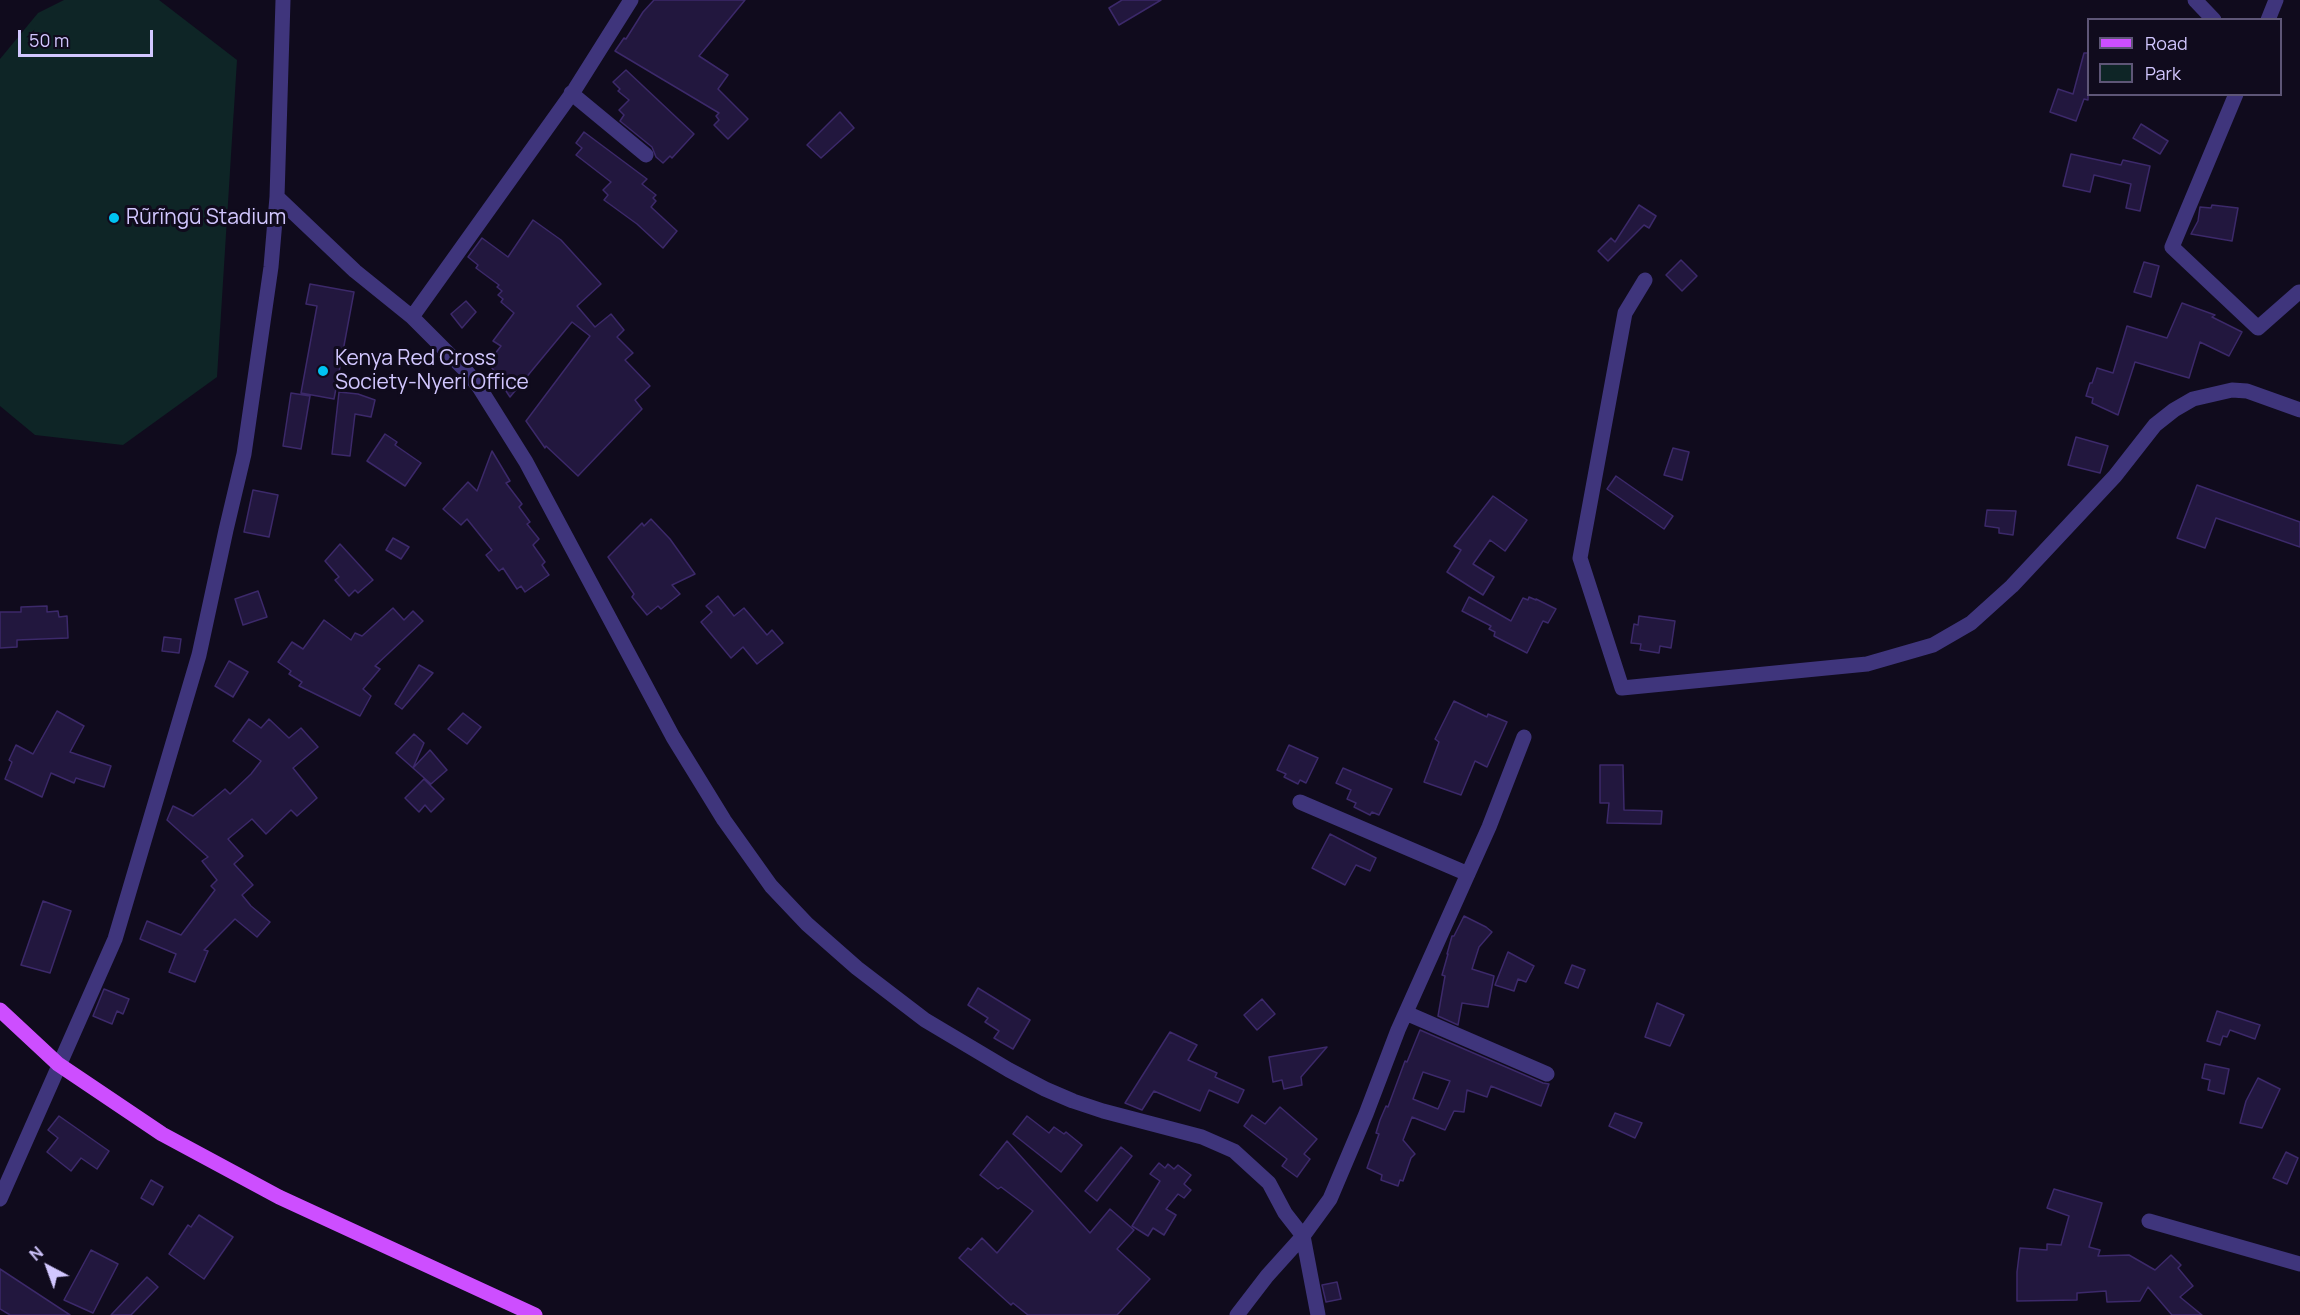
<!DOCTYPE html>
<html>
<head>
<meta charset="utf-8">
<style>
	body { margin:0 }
	#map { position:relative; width:2300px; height:1315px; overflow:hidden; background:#100b1d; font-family:Manrope,sans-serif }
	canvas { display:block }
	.legend { position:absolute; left:2087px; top:18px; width:195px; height:78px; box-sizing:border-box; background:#100b1d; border:2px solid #5e5677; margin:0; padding:8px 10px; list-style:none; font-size:18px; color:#d2c7ff }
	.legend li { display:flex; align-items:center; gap:12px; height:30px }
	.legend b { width:30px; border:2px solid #5e5677 }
	.north { position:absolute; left:18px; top:1237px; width:60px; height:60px; -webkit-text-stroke:4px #100b1d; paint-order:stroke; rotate:319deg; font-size:16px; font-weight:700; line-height:24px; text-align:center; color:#d2c7ff }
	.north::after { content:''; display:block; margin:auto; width:21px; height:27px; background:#d2c7ff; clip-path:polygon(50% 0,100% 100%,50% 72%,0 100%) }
	.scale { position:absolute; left:18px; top:30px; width:135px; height:27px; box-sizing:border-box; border:3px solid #d2c7ff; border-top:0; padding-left:8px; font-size:18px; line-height:21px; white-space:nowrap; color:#d2c7ff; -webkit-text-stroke:4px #100b1d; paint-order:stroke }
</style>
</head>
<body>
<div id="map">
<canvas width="2300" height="1315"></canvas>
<ul class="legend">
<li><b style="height:8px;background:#cd4eff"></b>Road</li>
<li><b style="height:16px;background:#0e2526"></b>Park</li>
</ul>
<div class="north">N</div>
<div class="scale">50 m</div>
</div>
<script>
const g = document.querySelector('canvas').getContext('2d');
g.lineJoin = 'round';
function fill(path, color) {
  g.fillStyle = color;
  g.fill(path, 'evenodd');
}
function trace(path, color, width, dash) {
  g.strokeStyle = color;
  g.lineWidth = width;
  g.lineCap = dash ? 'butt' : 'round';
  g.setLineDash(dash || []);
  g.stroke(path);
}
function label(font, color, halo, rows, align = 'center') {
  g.font = font + ' Manrope,sans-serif';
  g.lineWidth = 6;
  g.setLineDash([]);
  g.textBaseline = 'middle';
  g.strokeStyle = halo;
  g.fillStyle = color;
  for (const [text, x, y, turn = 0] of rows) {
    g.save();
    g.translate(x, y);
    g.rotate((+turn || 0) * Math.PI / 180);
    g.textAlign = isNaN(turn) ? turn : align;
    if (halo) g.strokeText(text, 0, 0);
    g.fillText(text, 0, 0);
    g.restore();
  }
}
fill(new Path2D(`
	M64 0H159L237 60 217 377 123 445 35 435 0 406V59L38 13Z`), '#0e2526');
const building = new Path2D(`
	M654 0H745L699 56 728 75 718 89 748 119 728 139 714 125 719 120 716 116 719 113 615 51 624 38 626 39 643 12Z
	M1122 0H1161L1119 25 1109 8Z
	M2084 53H2088V100L2084 99 2076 121 2050 112 2058 89 2073 94Z
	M626 70 694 134 672 158 670 156 663 163 656 157 652 147 620 121 624 115 619 110 629 100 618 91 620 89 613 82Z
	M840 112 854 128 821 158 807 145Z
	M2141 124 2168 141 2160 154 2133 138Z
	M584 132 647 179 642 184 656 195 653 198 656 201 651 207 677 231 663 248 637 224 604 200 608 195 603 190 611 182 576 155 582 148 576 143Z
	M2071 154 2121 165 2123 160 2150 166 2140 211 2126 208 2131 184 2094 175 2090 192 2063 186Z
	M1639 205 1656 216 1649 228 1644 225 1608 261 1598 251 1611 238 1615 242Z
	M2212 205 2238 208 2232 241 2191 234 2198 221 2200 207 2211 208Z
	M533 220 561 240 601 284 577 306 595 327 611 314 624 330 617 337 633 353 625 360 650 386 635 400 642 409 578 476 546 446 545 448 526 421 590 336 572 322 510 397 502 385 504 383 488 363 501 346 493 341 514 313 501 302 503 299 498 295 502 291 497 287 499 285 476 268 478 265 468 257 482 238 508 257Z
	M1681 260 1697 276 1682 291 1666 275Z
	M2144 262 2159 266 2151 297 2134 292Z
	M310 284 354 292 334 399 301 393 317 306 306 304Z
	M466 301 476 312 462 328 451 314Z
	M2182 303 2215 315 2212 317 2242 332 2229 356 2200 342 2189 378 2135 362 2118 415 2092 403 2093 398 2086 396 2090 383H2092L2097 368 2113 373 2127 326 2167 338Z
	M339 392 358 394 375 400 371 417 355 414 350 456 332 454Z
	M291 393 310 396 301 449 283 446Z
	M385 434 397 442 395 445 421 463 405 486 367 461Z
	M2076 437 2108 446 2100 473 2068 465Z
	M1673 448 1689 452 1682 480 1664 475Z
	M492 451 510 481 506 483 522 504 519 507 530 522 527 524 539 539 533 545 545 562 542 565 549 575 525 592 521 586 517 589 503 568 499 571 486 555 492 550 467 519 461 525 443 509 468 482 477 491Z
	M1616 476 1673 516 1664 529 1607 489Z
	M2197 485 2300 522V547L2216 518 2205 548 2177 538Z
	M253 490 278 495 269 537 244 532Z
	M1493 496 1527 520 1505 551 1490 540 1473 564 1494 577 1483 595 1447 572 1461 550 1454 546Z
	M1987 510 2016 511 2013 535 1999 533V528L1985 526Z
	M651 519 670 539 695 574 672 585 680 594 661 609 658 606 647 615 632 597 634 594 608 557 642 523 644 526Z
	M393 538 409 547 401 559 386 550Z
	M340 544 373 580 358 593 355 590 349 596 335 580 339 577 325 561Z
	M258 591 267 617 243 625 235 599Z
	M718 596 734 616 744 608 767 635 772 630 783 643 757 664 743 647 731 658 701 622 712 612 706 606Z
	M1469 597 1511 621 1523 598 1528 600 1529 597 1536 600V599L1556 609 1548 623 1543 621 1527 653 1494 636 1495 632 1489 629 1491 626 1462 611Z
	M47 606V612L58 611 59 617 67 616 68 638 17 640V647L0 648V612H21V607Z
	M393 608 404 620 413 611 423 621 375 666 380 669 363 689 371 696 360 716 299 686 302 682 289 674 291 671 278 662 292 642 303 649 324 620 351 640 355 633 362 636Z
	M1639 616 1675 621 1671 648 1660 646 1659 653 1640 650 1641 644 1631 643 1634 624 1638 625Z
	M164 637 181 639 179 653 162 651Z
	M229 661 248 672 233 697 215 686Z
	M419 665 433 673 402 709 395 704Z
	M1454 701 1487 717 1488 714 1507 722 1487 767 1475 761 1461 795 1424 782 1439 742 1435 739Z
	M57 711 84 726 70 752 111 766 104 787 76 778 74 783 51 773 42 797 5 779 12 762 9 760 16 745 33 754Z
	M463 713 481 727 467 744 448 729Z
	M249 719 261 728 269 719 289 738 301 728 318 747 293 768 317 798 297 816 291 810 266 834 252 819 228 839 243 856 234 864 253 885 242 895 251 906 270 922 257 937 235 919 204 950 208 951 195 982 169 972 176 954 140 939 147 921 181 935 215 890 211 886 217 880 202 861 208 857 167 820 173 806 193 816 225 789 230 794 251 774 261 761 233 741Z
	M414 734 424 743 413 768 396 753Z
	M1289 745 1318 758 1306 783 1300 780 1298 784 1284 777 1286 774 1277 770Z
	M430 750 447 770 431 784 413 768Z
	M1600 765H1623L1624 810 1662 811 1661 824 1607 823 1609 803H1600Z
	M1343 768 1392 789 1379 815 1372 812 1370 815 1354 807 1356 803 1347 799 1351 790 1336 783Z
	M424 779 444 799 431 812 425 805 419 812 405 798Z
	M1330 834 1376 858 1370 871 1356 865 1345 885 1312 868Z
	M43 901 71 911 50 973 21 965Z
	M1464 916 1486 927 1492 932 1479 947 1472 969 1494 976 1488 1007 1462 1003 1458 1025 1438 1016 1445 976 1442 975 1448 954H1447L1452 936H1454Z
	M1508 952 1534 966 1526 982 1518 979 1514 991 1495 985Z
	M1572 965 1585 970 1578 988 1565 983Z
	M978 988 1030 1020 1013 1049 994 1038 999 1031 985 1022 988 1018 968 1005Z
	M104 989 129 999 123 1014 117 1011 112 1024 93 1016Z
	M1262 999 1275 1014 1257 1030 1244 1015Z
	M1657 1003 1684 1015 1670 1046 1645 1037Z
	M2217 1011 2260 1025 2255 1039 2230 1030 2227 1037 2223 1036 2220 1045 2207 1041Z
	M1420 1030 1543 1083 1549 1084 1541 1106 1491 1086 1487 1097 1467 1090 1464 1112 1454 1111 1445 1130 1412 1117 1403 1140 1415 1154 1411 1158 1403 1181 1400 1180 1398 1186 1381 1180 1382 1175 1367 1168 1379 1134 1376 1133 1380 1120 1386 1106 1388 1107 1405 1061 1407 1062ZM1423 1072 1450 1081 1438 1109 1413 1099Z
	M1170 1032 1197 1045 1188 1060 1217 1073 1215 1077 1244 1090 1238 1103 1209 1090 1200 1111 1154 1091 1142 1110 1125 1103Z
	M1327 1047 1301 1077 1302 1085 1284 1089 1282 1080 1273 1082 1269 1057Z
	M2205 1064 2229 1069 2224 1094 2208 1090 2210 1080 2202 1078Z
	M2258 1078 2280 1089 2262 1128 2240 1123 2246 1101Z
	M1280 1107 1317 1139 1304 1154 1310 1159 1297 1177 1282 1166 1287 1159 1244 1126 1252 1115 1265 1124Z
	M1615 1113 1642 1123 1635 1138 1609 1126Z
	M59 1116 109 1151 97 1169 81 1158 71 1171 47 1152 58 1138 48 1130Z
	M1027 1116 1049 1133 1054 1127 1064 1134 1066 1132 1082 1145 1061 1172 1013 1134Z
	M1007 1141 1090 1233 1110 1209 1134 1230 1117 1249 1150 1279 1117 1315H1028L1013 1303 1011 1305 959 1258 968 1248 971 1250 982 1238 997 1253 1033 1211 1001 1187 998 1189 980 1175Z
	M1121 1147 1132 1156 1097 1201 1085 1191Z
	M2286 1152 2298 1158 2287 1184 2273 1178Z
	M1159 1163 1165 1168 1168 1164 1174 1169 1178 1165 1191 1175 1184 1184 1191 1190 1184 1198 1178 1194 1166 1209 1176 1215 1164 1235 1153 1228 1148 1236 1132 1226 1160 1181 1150 1174Z
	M151 1180 163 1187 153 1205 141 1198Z
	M2054 1189 2102 1203 2089 1247 2100 1250 2098 1256 2129 1255 2155 1270 2171 1255 2181 1265 2178 1268 2193 1286 2180 1297 2202 1315H2172L2148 1287 2140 1301 2107 1302 2106 1291 2077 1293V1300L2017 1301V1272L2020 1248 2047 1250V1244L2061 1245 2069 1216 2047 1208Z
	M199 1215 233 1237 204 1279 169 1254 188 1225 191 1227Z
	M91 1250 118 1264 93 1313 64 1300Z
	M0 1269 70 1315H10L0 1309Z
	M147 1277 158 1287 131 1315H111Z
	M1337 1282 1341 1299 1326 1302 1322 1285Z`);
fill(building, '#22173e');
trace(building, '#3c296a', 1.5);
trace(new Path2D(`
	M2195 0 2214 20
	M2268 20 2276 0
	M571 93 646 155
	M2236 94 2172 247 2258 328 2299 292
	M277 197 355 271 412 317 467 372 479 387 526 462 673 737 724 820 771 886 807 924 857 968 925 1020 1009 1070 1045 1089 1073 1101 1103 1111 1202 1137 1234 1151 1269 1183 1285 1213 1303 1236 1318 1315
	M1645 280 1625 313 1580 558 1622 688 1867 664 1933 645 1971 623 2012 586 2115 476 2155 425 2174 410 2193 399 2232 390 2247 391 2300 410
	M412 317 575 89 631 0
	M1300 802 1468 874
	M1406 1013 1547 1074
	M0 1199 115 939 199 655 226 530 244 454 271 267 277 197 283 0
	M2149 1221 2300 1264
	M1237 1315 1267 1276 1303 1236 1330 1199 1366 1114 1398 1030 1489 827 1524 737`), '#3f357c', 15);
trace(new Path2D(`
	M0 1010 58 1064 162 1134 279 1197 535 1315`), '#cd4eff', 15);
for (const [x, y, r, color] of [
	[114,218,6,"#00c3f2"],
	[323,371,6,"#00c3f2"]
]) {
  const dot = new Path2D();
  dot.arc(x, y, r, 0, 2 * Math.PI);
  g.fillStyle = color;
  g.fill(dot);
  trace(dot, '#100b1d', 2);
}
label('21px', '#d2c7ff', '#100b1d', [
	["Rũrĩngũ Stadium",126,218],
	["Kenya Red Cross",335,359],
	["Society-Nyeri Office",335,383]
], 'left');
</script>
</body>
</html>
